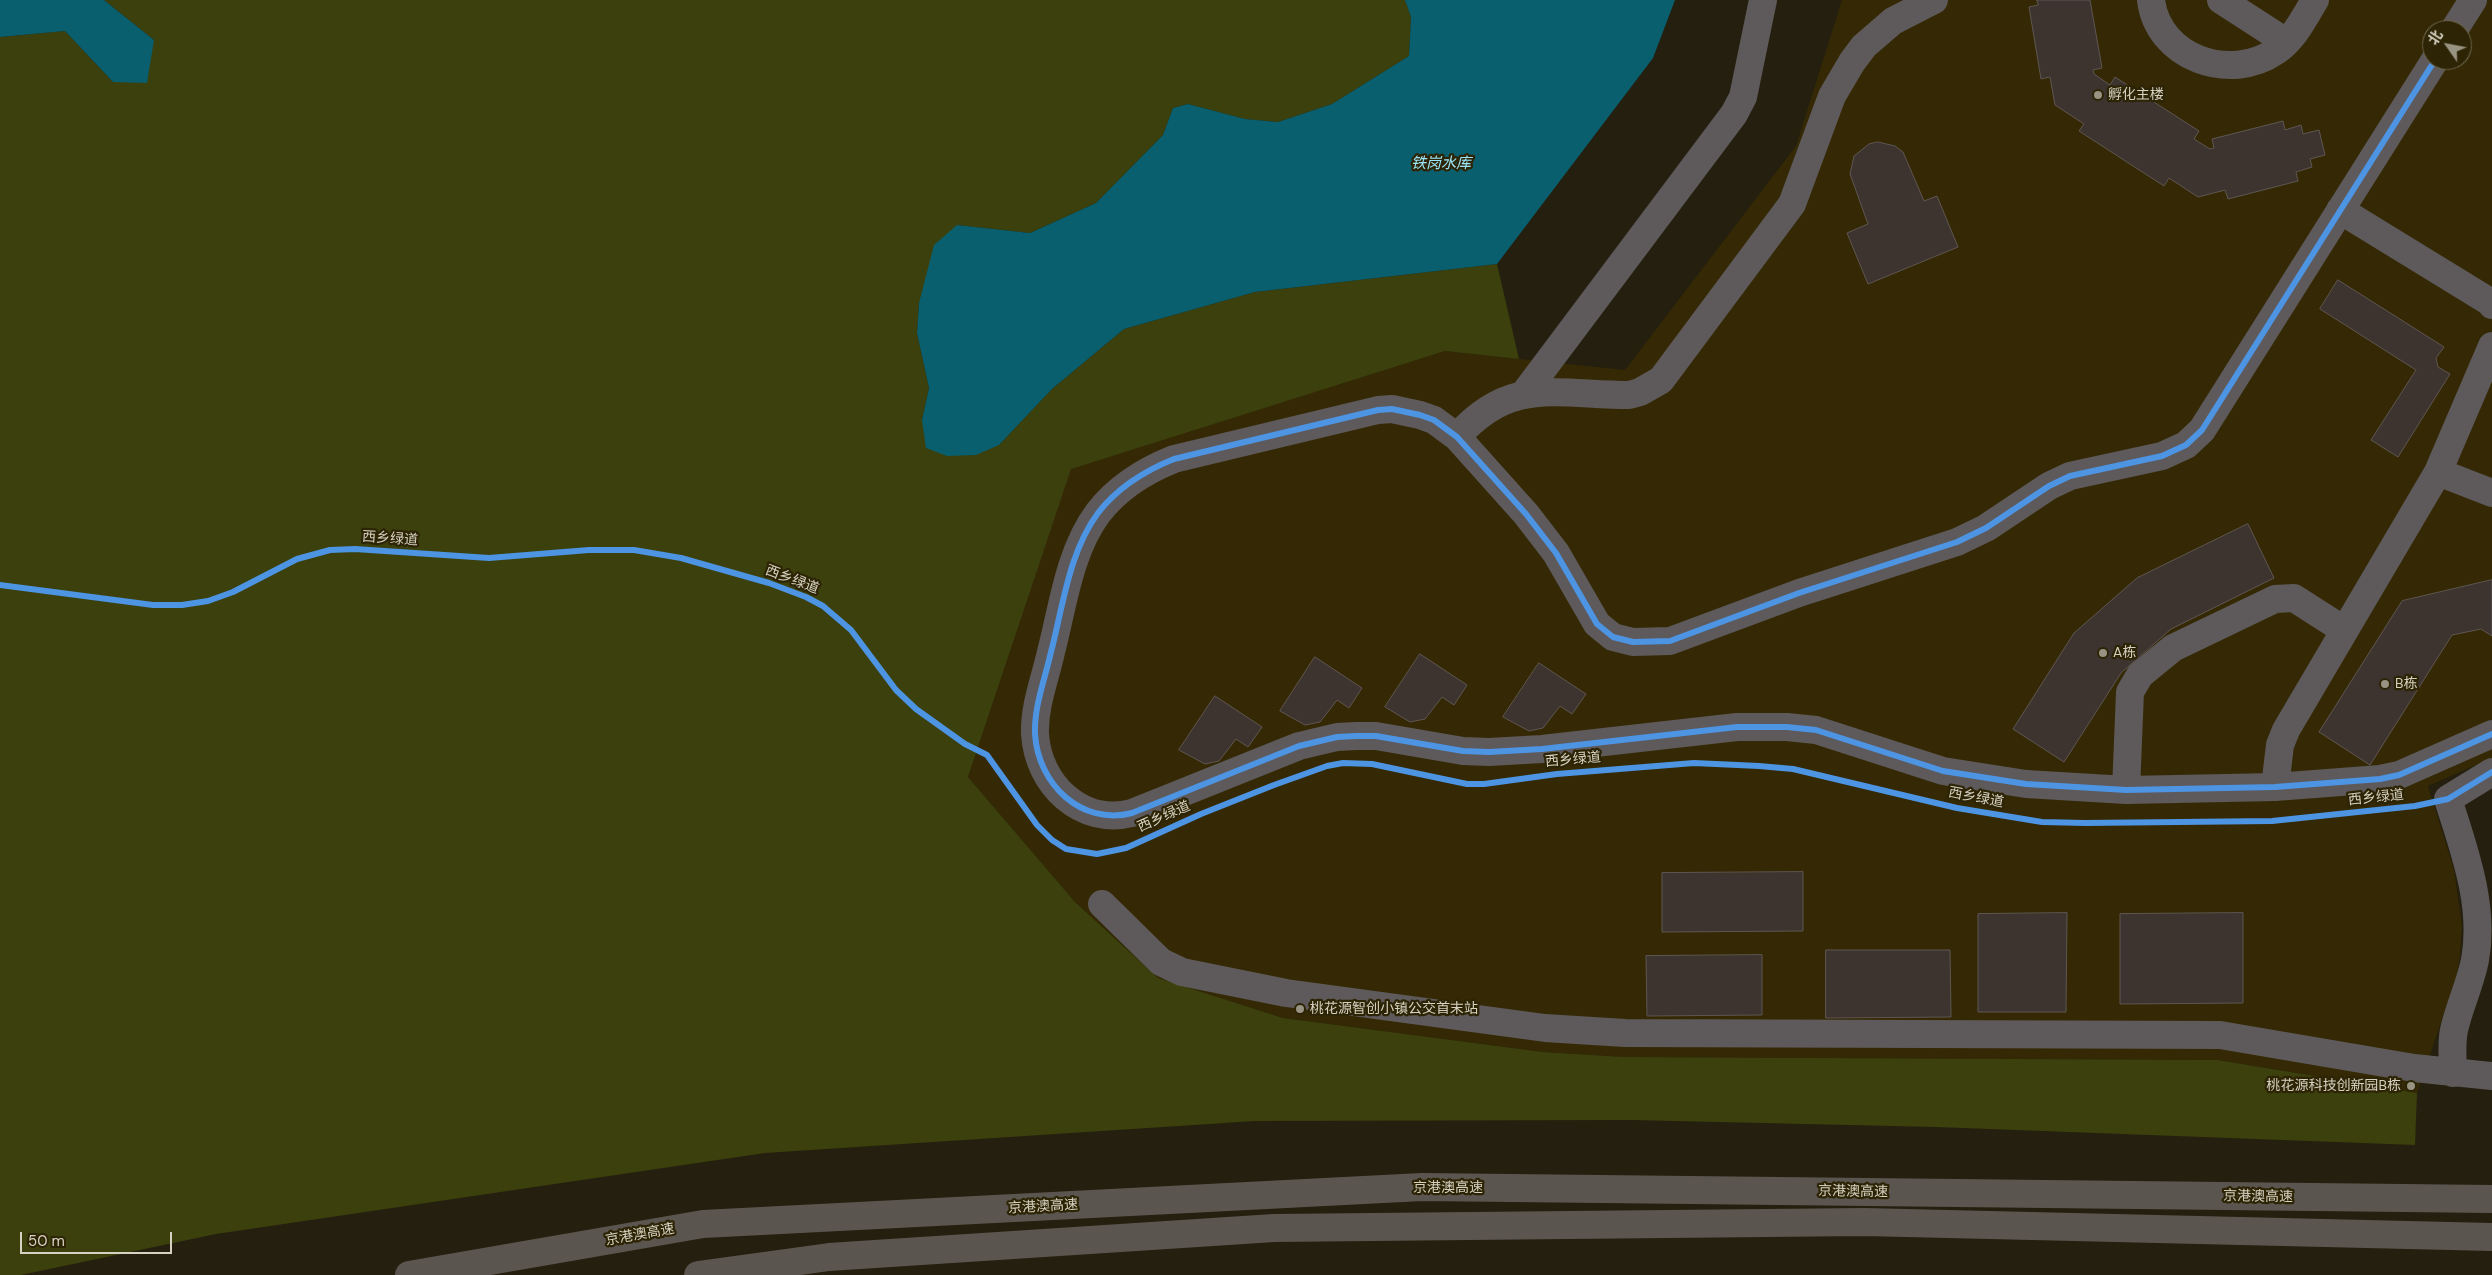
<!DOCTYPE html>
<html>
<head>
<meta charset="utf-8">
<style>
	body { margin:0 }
	#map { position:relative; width:2492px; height:1275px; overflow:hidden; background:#241f0e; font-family:"DM Sans","Noto Sans SC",sans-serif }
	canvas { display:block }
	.north { position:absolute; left:2422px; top:20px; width:50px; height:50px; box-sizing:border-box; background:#2d2405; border:1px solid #716950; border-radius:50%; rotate:303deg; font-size:14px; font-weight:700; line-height:20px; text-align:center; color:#d6d1c0 }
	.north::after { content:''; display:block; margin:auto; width:18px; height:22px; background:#989382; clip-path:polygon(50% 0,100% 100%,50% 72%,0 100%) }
	.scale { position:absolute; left:20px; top:1232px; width:152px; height:22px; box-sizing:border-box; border:2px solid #d6d1c0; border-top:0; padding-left:6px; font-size:15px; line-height:18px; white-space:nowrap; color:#d6d1c0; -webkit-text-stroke:4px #2d2405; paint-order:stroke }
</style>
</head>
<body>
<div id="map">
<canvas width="2492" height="1275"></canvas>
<div class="north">北</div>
<div class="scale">50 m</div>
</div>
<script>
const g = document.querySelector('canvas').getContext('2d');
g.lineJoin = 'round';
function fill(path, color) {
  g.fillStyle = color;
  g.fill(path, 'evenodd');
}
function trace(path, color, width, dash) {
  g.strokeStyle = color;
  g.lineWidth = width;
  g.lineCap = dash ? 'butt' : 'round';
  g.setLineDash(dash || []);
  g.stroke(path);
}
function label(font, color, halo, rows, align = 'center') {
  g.font = font + ' "DM Sans","Noto Sans SC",sans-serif';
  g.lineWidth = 4.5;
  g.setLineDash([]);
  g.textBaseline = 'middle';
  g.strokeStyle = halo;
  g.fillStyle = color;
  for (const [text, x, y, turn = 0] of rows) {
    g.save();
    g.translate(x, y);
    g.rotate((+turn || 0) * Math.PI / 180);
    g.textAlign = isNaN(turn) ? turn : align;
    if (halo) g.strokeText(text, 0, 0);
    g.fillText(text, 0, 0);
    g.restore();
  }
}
fill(new Path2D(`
	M1842 0H2492V758L2428 786 2454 870 2462 926 2460 956 2456 979 2417 1093 2218 1060 1624 1057 1543 1052 1283 1018 1158 978 1075 902 968 777 1071 468 1445 351 1625 370 1796 146ZM2432 30H2462V60H2432Z`), '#342904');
fill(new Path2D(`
	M104 0H1405L1411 17 1409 56 1332 104 1278 122 1245 119 1188 104 1173 108 1163 135 1096 203 1030 233 957 225 919 303 917 333 929 388 922 420 999 445 1052 389 1124 329 1255 292 1497 264 1519 359 1445 351 1071 469 968 777 1075 902 1158 978 1283 1018 1543 1052 1624 1057 2218 1060 2417 1093 2415 1145 1936 1127 1631 1120 1255 1121 765 1153 216 1234 21 1275H0V37L65 31 113 82 154 40Z`), '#3b400d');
fill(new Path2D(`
	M0 0H104L154 40 147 83 113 82 65 31 0 37Z
	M1405 0H1675L1653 58 1497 264 1255 292 1124 329 1052 389 999 445 976 455 947 456 926 448 922 420 929 388 917 333 919 303 934 245 957 225 1030 233 1096 203 1163 135 1173 108 1188 104 1245 119 1278 122 1332 104 1409 56 1411 17Z`), '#0a5f6e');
const building = new Path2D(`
	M2037 0H2090L2102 68 2093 70 2094 74 2110 85 2115 77 2199 131 2194 139 2210 149 2214 148 2212 139 2283 121 2285 130 2301 125 2303 134 2319 130 2325 155 2310 159 2312 167 2296 172 2298 181 2228 199 2225 190 2198 197 2169 178 2164 186 2079 131 2084 124 2055 105 2050 77 2041 79 2029 7 2038 5Z
	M1878 142 1895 146 1903 152 1924 201 1937 196 1958 247 1868 284 1847 233 1868 224 1850 174 1854 156 1869 144Z
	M2338 280 2444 347 2436 358 2438 367 2450 374 2398 457 2371 440 2416 370 2320 309Z
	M2248 524 2274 578 2171 629 2121 673 2064 762 2013 729 2074 633 2137 578Z
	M2492 580V636L2481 629 2452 635 2370 765 2319 732 2402 601Z
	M1420 654 1467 685 1454 705 1442 697 1425 719 1410 722 1385 707Z
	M1315 657 1362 688 1349 708 1337 700 1320 722 1305 725 1280 711Z
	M1539 663 1586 694 1572 714 1560 706 1543 728 1529 731 1503 717Z
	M1215 696 1262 727 1248 747 1236 739 1219 761 1205 764 1179 750Z
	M1803 872V931L1662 932V873Z
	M2067 913 2066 1012H1978V914Z
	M2243 913V1003L2120 1004V914Z
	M1826 950H1950L1951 1017 1826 1018Z
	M1762 955V1015L1647 1016 1646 956Z`);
fill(building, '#3d3430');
trace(building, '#5f5652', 1);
trace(new Path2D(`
	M2151 0C2158 58 2230 83 2276 51 2294 39 2304 18 2315 0
	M2221 0 2286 42
	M2454 30 2473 0
	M2435 60 2202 430 2186 445 2162 456 2070 476 2049 486 1986 528 1957 542 1799 593 1670 641 1633 642 1613 637 1597 624 1556 553 1526 514 1457 437 1434 420 1420 415 1392 409 1378 410 1174 459C1144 471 1118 487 1098 513 1069 552 1063 606 1051 652 1045 679 1034 706 1035 734 1038 784 1081 826 1132 813L1299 746 1337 737 1356 736H1376L1463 751 1489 752 1542 749 1737 727H1787L1816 730 1943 771 2026 784 2126 790 2275 787 2380 779 2399 775 2492 734
	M2340 210 2490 302 2492 305
	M1524 394 1734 114 1743 97 1763 0
	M1457 437C1510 376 1558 395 1629 395L1640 392 1661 380 1792 204 1832 96 1852 62 1864 46 1893 21 1934 0
	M2438 472 2492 493
	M2275 787 2280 745 2286 730 2438 472 2492 346
	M2126 790 2130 692 2140 675 2173 648 2275 599 2294 598 2344 630
	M1102 904 1161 962 1182 972 1286 993 1545 1028 1625 1033 2220 1035 2414 1068 2492 1076
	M2453 1073C2453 1059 2451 1044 2454 1030 2459 1007 2470 985 2475 960 2485 905 2464 850 2448 799L2492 772`), '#5e595a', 28);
trace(new Path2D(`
	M409 1275 703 1224 1422 1187 2492 1199
	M698 1275 829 1257 1274 1228 1864 1222 2492 1237`), '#5b554f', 28);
trace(new Path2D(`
	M2435 60 2202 430 2186 445 2162 456 2070 476 2049 486 1986 528 1957 542 1799 593 1670 641 1633 642 1613 637 1597 624 1556 553 1526 514 1457 437 1434 420 1420 415 1392 409 1378 410 1174 459C1144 471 1118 487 1098 513 1069 552 1063 606 1051 652 1045 679 1034 706 1035 734 1038 784 1081 826 1132 813L1299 746 1337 737 1356 736H1376L1463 751 1489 752 1542 749 1737 727H1787L1816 730 1943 771 2026 784 2126 790 2275 787 2380 779 2399 775 2492 734
	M0 585 153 605H182L208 601 233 592 297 559 330 550 355 549 489 558 589 550H634L681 558 769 583 806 597 823 606 851 630 896 690 916 709 965 744 987 755 1037 825 1052 840 1066 849 1097 854 1126 848 1201 814 1274 785 1327 766 1343 763 1372 764 1467 784H1484L1557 774 1694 763 1759 766 1793 769 1957 808 2042 822 2085 823 2272 821 2415 806 2448 799 2492 772`), '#4d94e3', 6);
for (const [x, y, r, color] of [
	[2098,95,5,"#989382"],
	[2103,653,5,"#989382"],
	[2385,684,5,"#989382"],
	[1300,1009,5,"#989382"],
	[2411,1086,5,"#989382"]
]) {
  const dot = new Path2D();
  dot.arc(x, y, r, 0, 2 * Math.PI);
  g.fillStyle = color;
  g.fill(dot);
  trace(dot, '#2d2405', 2);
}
label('14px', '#d6d1c0', '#2d2405', [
	["孵化主楼",2108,95],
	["A栋",2113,653],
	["B栋",2395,684],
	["桃花源智创小镇公交首末站",1310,1009],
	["桃花源科技创新园B栋",2401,1086,"right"]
], 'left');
label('14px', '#d6d1c0', '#2d2405', [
	["西乡绿道",390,539,4],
	["西乡绿道",792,580,21],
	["西乡绿道",1573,760,-5],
	["西乡绿道",1976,798,11],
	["西乡绿道",2376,798,-6],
	["西乡绿道",1164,817,-24],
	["京港澳高速",1448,1188],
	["京港澳高速",1853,1192,1],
	["京港澳高速",2258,1197,1],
	["京港澳高速",1043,1207,-3],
	["京港澳高速",640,1235,-10]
]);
label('italic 15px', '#9ae5f9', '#2d2405', [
	["铁岗水库",1441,164]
]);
</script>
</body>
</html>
